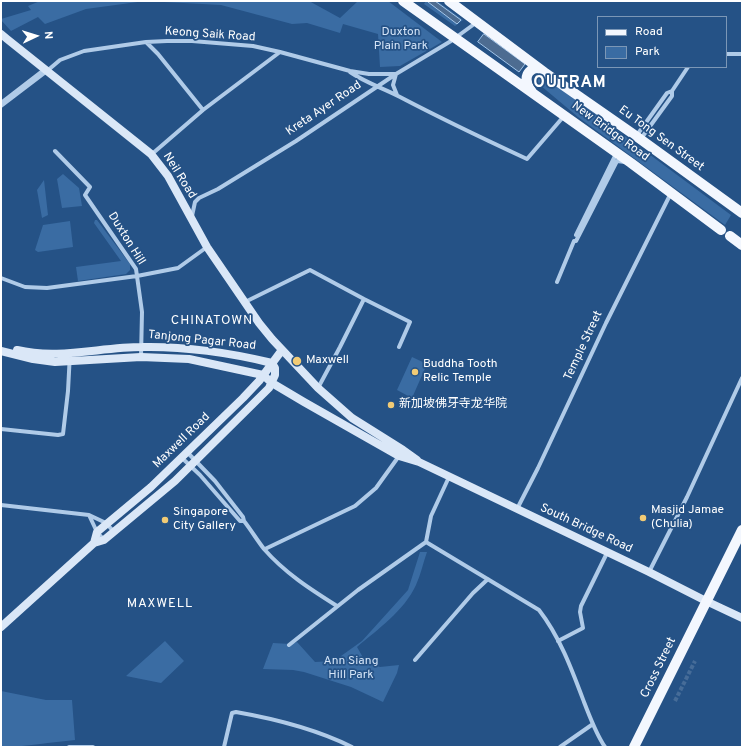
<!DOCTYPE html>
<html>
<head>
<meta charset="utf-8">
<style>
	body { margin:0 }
	#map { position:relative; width:743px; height:748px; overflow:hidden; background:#255286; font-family:Overpass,sans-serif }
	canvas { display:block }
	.frame { position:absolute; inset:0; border:2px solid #fff; pointer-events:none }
	.legend { position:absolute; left:597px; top:16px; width:130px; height:52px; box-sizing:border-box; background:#255286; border:1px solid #7c97b6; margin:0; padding:5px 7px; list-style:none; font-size:12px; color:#fff }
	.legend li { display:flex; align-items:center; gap:8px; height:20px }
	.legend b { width:20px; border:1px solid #7c97b6 }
	.north { position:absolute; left:16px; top:16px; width:40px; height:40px; -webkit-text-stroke:3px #255286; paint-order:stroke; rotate:86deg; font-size:11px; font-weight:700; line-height:16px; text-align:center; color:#fff }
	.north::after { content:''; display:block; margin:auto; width:14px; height:18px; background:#fff; clip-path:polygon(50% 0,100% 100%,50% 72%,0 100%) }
</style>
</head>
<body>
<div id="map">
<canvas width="743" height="748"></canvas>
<div class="frame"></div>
<ul class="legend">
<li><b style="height:5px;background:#f3f7fe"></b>Road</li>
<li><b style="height:11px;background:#3a6ca3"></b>Park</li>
</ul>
<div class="north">N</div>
</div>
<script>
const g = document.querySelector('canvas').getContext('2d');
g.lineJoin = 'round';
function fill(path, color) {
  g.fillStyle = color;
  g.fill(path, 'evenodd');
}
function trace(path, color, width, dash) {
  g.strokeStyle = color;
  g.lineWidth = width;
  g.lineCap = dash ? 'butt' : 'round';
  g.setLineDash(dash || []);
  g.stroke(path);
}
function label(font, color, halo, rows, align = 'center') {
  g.font = font + ' Overpass,"Noto Sans SC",sans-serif';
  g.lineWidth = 3.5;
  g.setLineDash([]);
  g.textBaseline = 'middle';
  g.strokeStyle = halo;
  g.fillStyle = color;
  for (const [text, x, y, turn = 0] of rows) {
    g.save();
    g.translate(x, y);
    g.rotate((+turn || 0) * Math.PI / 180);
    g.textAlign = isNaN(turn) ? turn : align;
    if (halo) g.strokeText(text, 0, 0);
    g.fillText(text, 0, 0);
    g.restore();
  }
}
fill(new Path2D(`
	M40 1H309L340 18 358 1H388L442 42 400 66 380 67 378 34 343 24 340 33 307 23 292 24 221 5 145 1 86 9 45 24 38 17 11 31 1 20V19L31 10 28 6Z
	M426 1H437L463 20 455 26 424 4Z
	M540 73 731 215 725 225 578 117 534 80Z
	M63 174 79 188 82 206 62 208 57 179Z
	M44 180 48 215 42 218 37 190Z
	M95 220H97L130 264V270L126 274 78 281 76 267 121 261 94 223Z
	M70 221 73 247 38 252 35 250 43 225Z
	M412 357 427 364 412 398 397 390Z
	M420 552H427C423 563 421 574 416 585 404 611 378 629 357 647L365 661 380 667 399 665 397 673 383 702 351 687 304 672 293 670 263 669 273 643 290 644 297 642 315 662 334 661 362 641 408 590Z
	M165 641 184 661 161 683 126 676Z
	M1 691 46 700H72L75 740C51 742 26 747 1 747Z`), '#3a6ca3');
const water = new Path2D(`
	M428 1H435L461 20 457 24 428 2Z
	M484 34 525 64 519 72 478 42Z`);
fill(water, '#4d6c91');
trace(water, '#a4c6e9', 1);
trace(new Path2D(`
	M675 701 695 661`), '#466c98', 4, [4, 2]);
trace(new Path2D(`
	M146 42 158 54 203 110
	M726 54H742
	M350 72C366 83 383 88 400 97 442 119 484 139 527 159L564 116
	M396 74 393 85 397 95
	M1 103 45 69
	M1 106 47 71 60 60 84 51 146 42 167 41H192L253 46 280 52 350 71 369 74H396
	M637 135 667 93 672 91
	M640 140 672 96V91L688 67
	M55 151 90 187 85 195 136 269 142 312 141 357
	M152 154 203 110 280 52
	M192 216 195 202 199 198 218 189 296 141 396 74 451 41 477 22
	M576 235 616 154
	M1 278 25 287 47 288 137 276 178 268 207 247
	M557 282 574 241H576L617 161 625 162
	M245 302 310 270 364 299 410 322 399 347
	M318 388 340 347 364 299
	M1 429 58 435 63 434 68 391 70 353
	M187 452 215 481 243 517 244 521C251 530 257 540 264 549 285 573 310 589 337 606
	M182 458 200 475 240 521H244
	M1 505 89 515 106 523 114 532
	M517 509 538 468 606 323 671 193
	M89 515 97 532 104 540
	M426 542 539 610C560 637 572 670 584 702 590 717 596 734 605 747
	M426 542 431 516 449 477
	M265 549 355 506 376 488 399 456
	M649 572 687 497 742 378
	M558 641 583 628 580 612 581 606 607 553
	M289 645 358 590 426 542
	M415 660 473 593 488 579
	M69 747H93
	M224 747 232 713 236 712C276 719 316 729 352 747
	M560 747 593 724`), '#b0cbe8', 4);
trace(new Path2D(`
	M1 34 7 39 151 154 168 176 207 247 259 323 272 339 318 388 352 418 403 450 417 460
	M1 351 33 359 55 362 141 357 189 359 263 375 272 383 304 402 399 456 419 462 649 572 706 601 742 618
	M94 543 97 532 151 487 243 398 259 381 282 350
	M1 627 94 543 104 540 175 481 269 388 275 375V368L272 363C232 353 183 346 142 347 100 347 59 360 17 350`), '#dae7f7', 8);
trace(new Path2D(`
	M403 1 631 163 721 230
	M449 1 544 72 636 136 742 213
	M532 92C530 89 527 85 527 82 525 74 531 68 538 68
	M730 236 742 245
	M634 747 742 530`), '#f3f7fe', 10);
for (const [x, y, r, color] of [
	[297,361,5,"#f2cb75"],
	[415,372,4,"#f2cb75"],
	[391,405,4,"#f2cb75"],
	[643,518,4,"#f2cb75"],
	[165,520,4,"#f2cb75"]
]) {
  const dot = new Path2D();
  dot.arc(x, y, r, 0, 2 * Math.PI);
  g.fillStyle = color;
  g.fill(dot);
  trace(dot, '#255286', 1.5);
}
label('12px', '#d4e4f7', '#255286', [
	["Duxton",401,33],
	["Plain Park",401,47],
	["Ann Siang",351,662],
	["Hill Park",351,676]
]);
label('12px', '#fff', '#255286', [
	["Keong Saik Road",210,35,4],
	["Kreta Ayer Road",324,109,-34],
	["New Bridge Road",610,132,36],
	["Eu Tong Sen Street",661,139,36],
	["Neil Road",179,176,58],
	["Duxton Hill",126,239,58],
	["Tanjong Pagar Road",202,341,6],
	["Temple Street",584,346,-65],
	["Maxwell Road",182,441,-44],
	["South Bridge Road",586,529,25],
	["Cross Street",659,668,-64]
]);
label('12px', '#fff', '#255286', [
	["Maxwell",306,361],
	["Buddha Tooth",423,365],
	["Relic Temple",423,379],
	["新加坡佛牙寺龙华院",399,405],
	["Masjid Jamae",651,511],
	["(Chulia)",651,525],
	["Singapore",173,513],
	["City Gallery",173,527]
], 'left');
g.letterSpacing = '1px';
label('13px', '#fff', '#255286', [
	["CHINATOWN",212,321],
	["MAXWELL",160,604]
]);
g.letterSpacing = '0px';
g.letterSpacing = '1px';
label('bold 16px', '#fff', '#255286', [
	["OUTRAM",570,84]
]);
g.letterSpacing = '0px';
</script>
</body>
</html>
